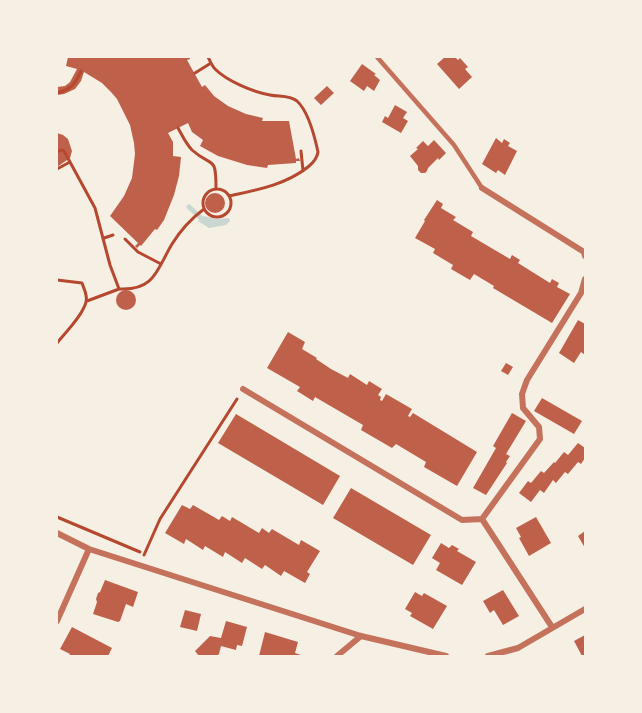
<!DOCTYPE html>
<html>
<head>
<meta charset="utf-8">
<style>
	body { margin:0 }
	#map { position:relative; width:642px; height:713px; overflow:hidden; background:#f6efe4; font-family:"PT Serif",serif }
	canvas { display:block }
	.frame { position:absolute; inset:0; border:58px solid #f6efe4; pointer-events:none }
</style>
</head>
<body>
<div id="map">
<canvas width="642" height="713"></canvas>
<div class="frame"></div>
</div>
<script>
const g = document.querySelector('canvas').getContext('2d');
g.lineJoin = 'round';
function fill(path, color) {
  g.fillStyle = color;
  g.fill(path, 'evenodd');
}
function trace(path, color, width, dash) {
  g.strokeStyle = color;
  g.lineWidth = width;
  g.lineCap = dash ? 'butt' : 'round';
  g.setLineDash(dash || []);
  g.stroke(path);
}
fill(new Path2D(`
	M204 216 215 219 229 218 230 221 226 225 209 228 198 221Z`), '#c9d6d2');
trace(new Path2D(`
	M189 207 201 218`), '#c9d6d2', 5);
fill(new Path2D(`
	M68 57H190V59L187 60 202 87 205 85 214 96 228 106 246 114 263 118 262 121H289L296 159 299 158 300 161H296V163L268 165 267 168 247 165 218 156 200 146 203 140 192 132 188 123 168 133 173 142V156L181 157 179 176 174 195 164 220 157 230 155 229 141 246 140 245 137 248 135 246 138 243 110 216 124 196 132 178 135 154 134 143 130 125 117 99 111 92 102 83 84 72 81 81 75 89 64 94 57 95V87L65 86 70 82 77 69 66 66Z
	M445 57H455L458 60 460 58 468 67 465 69 472 77 459 89 437 64Z
	M362 64 376 74 374 75 380 80 374 91 367 86 364 91 350 81Z
	M327 86 334 93 321 105 314 98Z
	M395 105 407 112 403 118 408 121 401 133 382 122 385 116 388 118Z
	M57 133 63 135 68 139 72 151 70 158 57 167Z
	M496 138 502 143 504 139 510 143 508 146 517 151 505 175 498 170 496 173 482 164Z
	M434 140 446 153 439 160 438 158 428 168 427 171 425 173H421L418 170V166L410 156 418 149 416 148 423 141 428 146Z
	M205 203a10 10 0 1 1 20 0a10 10 0 1 1-20 0Z
	M437 200 443 204 441 208 456 217 453 220 473 232 471 236 510 259 512 255 520 260 518 263 550 283 552 279 559 283 557 287 570 294 552 323 493 288 494 286 474 274 470 280 451 269 453 265 433 253 435 249 415 238 425 221 424 220Z
	M116 300a10 10 0 1 1 20 0a10 10 0 1 1-20 0Z
	M578 320 585 324V355L581 352 574 363 559 353Z
	M288 332 305 342 302 349 317 358 316 359 331 369 348 378 350 374 367 385 369 381 382 389 378 395 381 397 380 400 382 401 386 394 412 409 408 416 410 417 413 413 477 452 457 486 424 467 426 462 396 444 392 448 361 430 363 425 315 397 313 401 297 391 300 387 267 368Z
	M506 363 513 367 508 375 501 371Z
	M542 398 582 421 574 434 534 411Z
	M512 413 526 421 506 454 510 456 506 462 507 463 486 495 473 488 496 448 493 446Z
	M236 414 340 476 323 505 218 443Z
	M578 443 585 448V458L581 464 578 462 568 474 565 472 556 483 553 480 544 493 540 490 531 502 519 493 528 481 531 483 541 471 544 473 554 462 555 463 564 452 568 455Z
	M351 488 431 535 413 565 333 518Z
	M182 505 190 509 193 505 219 520 222 516 230 521 232 517 259 533 262 528 269 533 272 529 299 545 301 540 320 551 307 572 310 574 305 583 284 571 281 576 265 565 262 569 245 558 242 563 225 552 223 557 205 546 203 550 186 539 184 544 165 533Z
	M536 517 551 543 529 556 519 538 521 537 516 528Z
	M585 531V548L578 536Z
	M441 543 449 548 452 545 459 549 457 551 476 562 462 585 436 570 440 563 432 558Z
	M105 580 138 592 133 607 126 604 120 621 118 622 93 614 97 602 96 599 98 593 100 592Z
	M503 590 519 616 503 625 494 610 490 613 483 601Z
	M415 592 422 596 424 593 447 606 433 629 410 616 412 613 405 609Z
	M185 610 201 614 197 631 180 627Z
	M226 621 247 627 242 646 237 645 236 650 221 646 219 654 217 656H199L195 651 210 636 221 638Z
	M72 627 112 648 108 656H69L70 654 60 649Z
	M265 632 298 642 295 653 304 656H259Z
	M585 635V656H582L574 641Z`), '#bf614a');
trace(new Path2D(`
	M208 57C210 61 212 66 215 69 227 81 253 92 270 95 279 97 289 95 297 101 308 111 315 138 318 152 317 159 313 163 308 167 285 185 257 190 229 196
	M195 73 211 63
	M57 93C72 89 75 84 81 71
	M178 128C182 135 186 144 192 150 212 168 216 154 216 188
	M59 151 62 150 64 151 95 208 110 265 119 289C155 291 157 269 172 244 180 231 192 218 204 209
	M301 151 303 171
	M57 169 70 162
	M203 203a14 14 0 1 1 28 0a14 14 0 1 1-28 0Z
	M104 238 113 235
	M125 239 138 252 161 264
	M57 280 82 283C84 289 88 296 86 302 83 315 65 333 57 343
	M87 301 119 289
	M57 517 140 552
	M144 555 160 519 237 399`), '#b5482f', 3);
trace(new Path2D(`
	M377 57 454 145 482 188`), '#c5725c', 4.5);
trace(new Path2D(`
	M482 188 584 252 585 256
	M243 389 462 520 482 519 552 627
	M482 519 540 439 539 427 523 408 522 394 527 380 581 293 585 279
	M57 533 89 549 361 636 446 656
	M57 621 89 549
	M337 656 361 636
	M488 656 518 648 585 609`), '#c5725c', 6);
</script>
</body>
</html>
